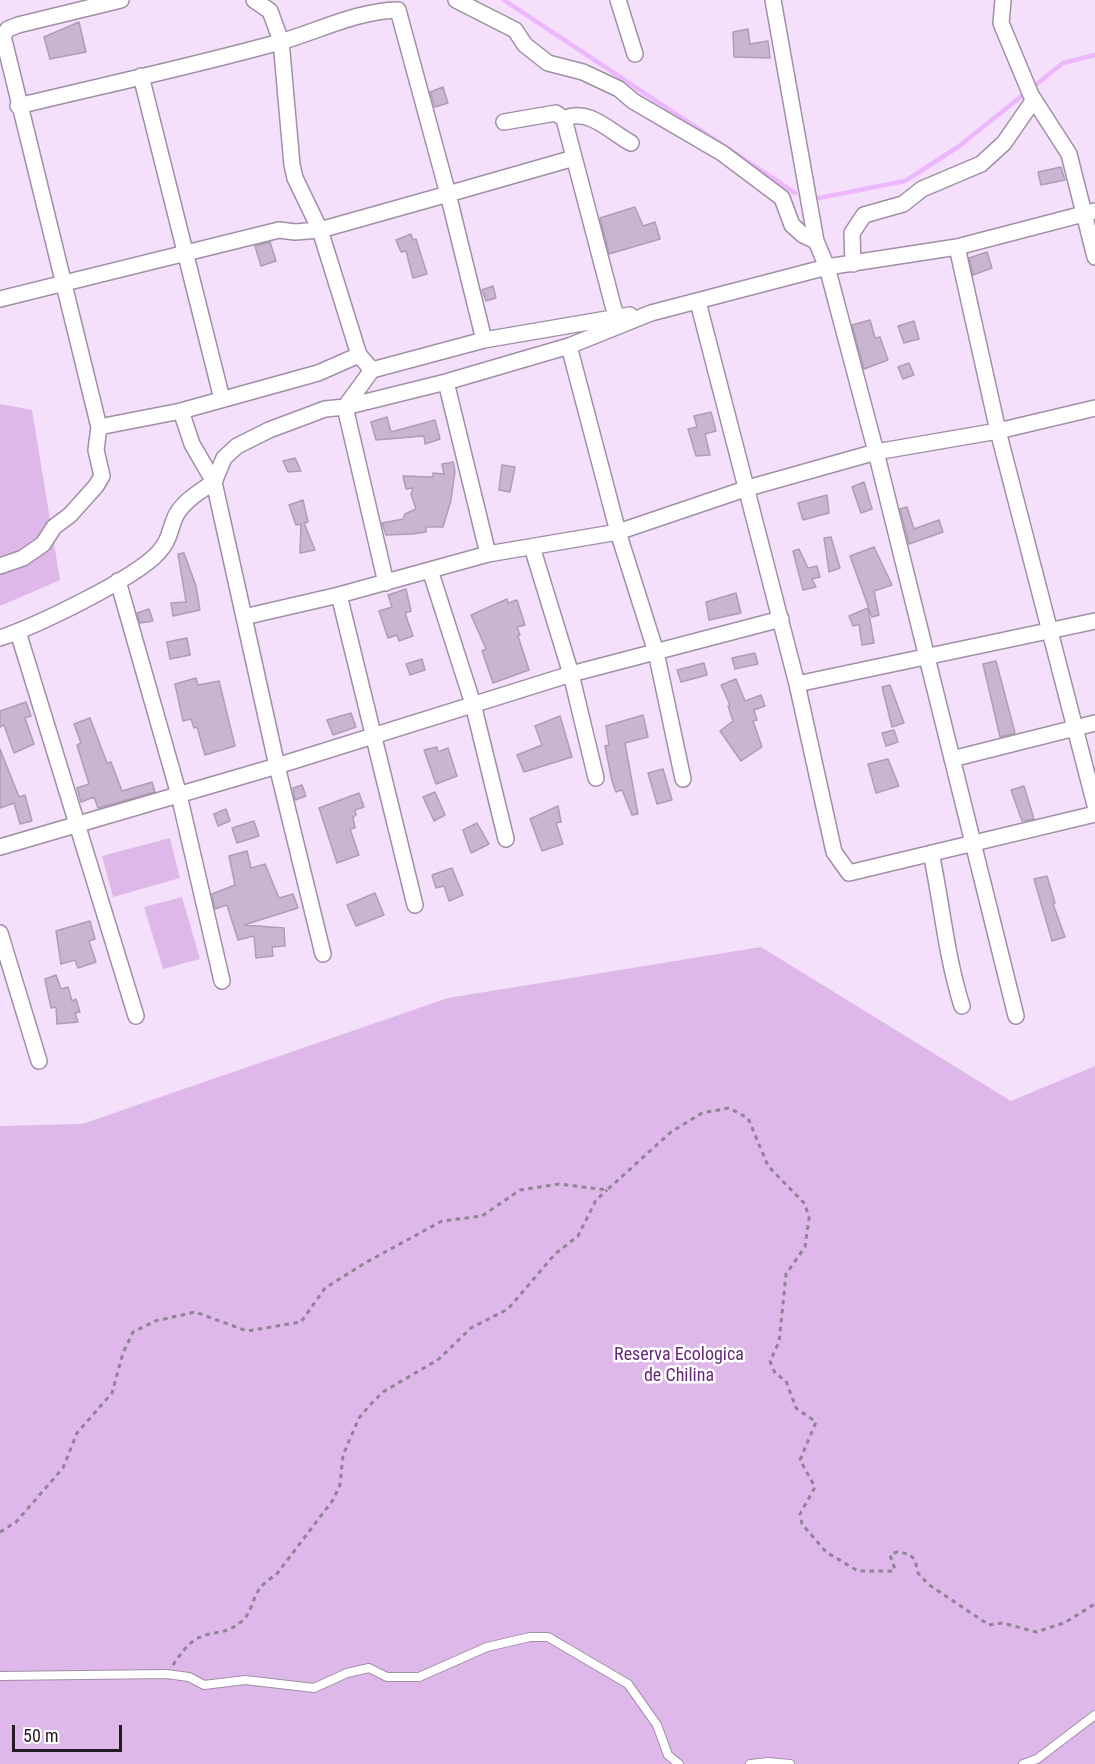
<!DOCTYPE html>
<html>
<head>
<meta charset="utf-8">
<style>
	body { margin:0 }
	#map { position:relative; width:1095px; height:1764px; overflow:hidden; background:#f4e0fb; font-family:"Roboto Condensed",sans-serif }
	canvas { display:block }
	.scale { position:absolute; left:12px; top:1725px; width:110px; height:27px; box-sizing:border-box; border:3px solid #221b24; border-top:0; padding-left:8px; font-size:18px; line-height:21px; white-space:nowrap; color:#221b24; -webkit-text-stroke:4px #fff; paint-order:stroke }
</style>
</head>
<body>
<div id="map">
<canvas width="1095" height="1764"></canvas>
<div class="scale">50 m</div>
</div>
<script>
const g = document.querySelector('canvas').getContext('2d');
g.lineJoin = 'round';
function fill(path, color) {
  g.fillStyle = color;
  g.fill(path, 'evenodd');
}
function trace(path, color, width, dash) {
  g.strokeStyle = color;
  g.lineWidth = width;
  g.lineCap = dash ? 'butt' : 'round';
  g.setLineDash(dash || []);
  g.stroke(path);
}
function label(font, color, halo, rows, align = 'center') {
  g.font = font + ' "Roboto Condensed",sans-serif';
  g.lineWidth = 5;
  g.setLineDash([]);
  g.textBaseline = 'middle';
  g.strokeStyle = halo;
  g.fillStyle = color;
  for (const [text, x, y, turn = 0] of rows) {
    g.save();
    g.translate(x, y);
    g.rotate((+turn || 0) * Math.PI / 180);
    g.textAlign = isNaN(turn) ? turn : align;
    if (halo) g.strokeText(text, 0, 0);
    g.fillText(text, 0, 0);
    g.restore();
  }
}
fill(new Path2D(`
	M0 404 32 410 60 580 0 606Z
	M170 838 180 878 113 897 102 856Z
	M182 897 200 959 163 969 144 907Z
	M761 947 1011 1101 1095 1066V1764H0V1126L82 1124 448 998Z`), '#ddb8e9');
trace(new Path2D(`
	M504 0 795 193
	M814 199 905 181 958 147 1063 63 1095 55`), '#edb7fe', 4.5);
const building = new Path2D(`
	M79 22 86 52 50 59 44 37Z
	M748 29 750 44 768 41 770 58 734 57 733 32Z
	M443 87 448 103 435 107 430 92Z
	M1061 167 1065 180 1041 185 1038 172Z
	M635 207 643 226 655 222 660 239 609 254 600 218Z
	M411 234 413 240 416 239 427 274 413 278 406 251 401 252 396 240Z
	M270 242 276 261 261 266 255 246Z
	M987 252 992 268 973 275 969 258Z
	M493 286 496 298 486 301 482 290Z
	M870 320 875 338 880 337 888 360 864 369 852 325Z
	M914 321 919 339 904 343 898 326Z
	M909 363 914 375 903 379 898 367Z
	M711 412 716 431 705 434 710 455 696 456 688 429 697 427 694 416Z
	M387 417 391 432 435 420 440 439 425 444 424 436 376 440 371 422Z
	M295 458 301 471 288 472 283 461Z
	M453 462 455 471 451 500 443 527H426V532L413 534 386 535 382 523 403 519 405 514 416 509 411 494 413 488 406 489 403 476 433 477V473L444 474 442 464Z
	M502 465 515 467 510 492 499 490Z
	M864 482 872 509 861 513 852 487Z
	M827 495 829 513 803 520 798 503Z
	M303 500 308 522 304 523 315 550 300 553 301 524 296 525 289 505Z
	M907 507 914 529 939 520 943 532 909 544 900 509Z
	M831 537 840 568 829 572 824 538Z
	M874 547 892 585 874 591 879 615 872 617 850 556Z
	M799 549 808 568 817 566 820 577 812 579 816 587 803 590 793 551Z
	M184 553 196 586 200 610 173 616 171 603 186 602 178 554Z
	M406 589 411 611 405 613 413 636 399 641 397 635 388 638 379 611 392 607 388 595Z
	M736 593 741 613 709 620 706 602Z
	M507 599 508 603 517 600 525 625 517 627 520 635 518 636 529 670 493 683 482 651 486 649 471 615Z
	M868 608 874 643 862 645 859 624 853 626 849 616Z
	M149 609 153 621 140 623 137 613Z
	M187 638 190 655 170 659 167 642Z
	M755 653 758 664 735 669 732 658Z
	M422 659 425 670 410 675 406 664Z
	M996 661 1015 733 1000 737 983 664Z
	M704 663 707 675 681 682 677 670Z
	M196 678 198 685 219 681 235 746 205 755 197 727 194 728 191 719 183 721 175 684Z
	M736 679 745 701 761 695 765 706 754 710 757 720 753 721 762 747 741 761 720 731 733 721 728 706 730 705 721 685Z
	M890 685 904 723 892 727 882 687Z
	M26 702 31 716 25 718 34 744 14 753 4 725 0 727V711Z
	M351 713 356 727 333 735 327 720Z
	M643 715 648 737 625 743 638 814 632 815 622 790 616 792 612 781 605 746 609 745 606 726Z
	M560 716 572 757 524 772 517 755 542 745 535 726Z
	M90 718 107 763 111 762 122 791 152 782 155 792 98 808 94 797 81 802 77 788 89 784 77 745 81 743 74 724Z
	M894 730 898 742 886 746 882 733Z
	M437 747 438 752 448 748 457 776 436 784 424 750Z
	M0 749 19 797 25 795 32 821 20 824 14 803 0 808Z
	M888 759 899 786 876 793 868 764Z
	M663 769 672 800 657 804 648 773Z
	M302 785 306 796 295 800 293 788Z
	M1024 786 1034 819 1022 821 1011 790Z
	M435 792 445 815 434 821 423 797Z
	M359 793 364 807 355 810 356 815 353 817 355 828 350 829 359 855 337 863 319 808Z
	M558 806 561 822 556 823 563 844 542 851 530 819Z
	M226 809 230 821 218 826 214 814Z
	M254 821 259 836 237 843 232 828Z
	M477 823 489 844 471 853 463 830Z
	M247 851 251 868 265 864 279 898 293 894 298 908 244 925 284 928 285 946 272 947 273 956 256 958 254 936 238 940 227 905 215 909 212 894 235 885 229 856Z
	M452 868 463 895 449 901 444 886 436 888 432 875Z
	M1047 876 1055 903 1053 904 1065 937 1052 941 1034 879Z
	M375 893 384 915 356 926 347 905Z
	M90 921 95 939 89 941 96 962 78 968 75 960 61 964 56 931Z
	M56 975 61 989 68 987 72 1001 76 999 80 1012 75 1013 78 1022 57 1024 56 1007 51 1008 45 979Z`);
fill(building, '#c9b5cf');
trace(building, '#af9cb5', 1.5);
const service = new Path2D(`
	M0 1676 166 1674 189 1677 204 1685 245 1680 314 1688 347 1673 369 1668 387 1677H419L487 1647 530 1637H548L628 1684 657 1725 668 1755 679 1764
	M750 1764 768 1762 790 1764
	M1023 1764 1037 1759 1095 1715`);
const minor = new Path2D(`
	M121 0 18 25 8 29 3 36 99 427 181 411
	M456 0 515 30 525 45 548 63 583 72 619 89 633 101 722 153 782 198 792 225 803 235 816 241
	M618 0 635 54
	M773 0 816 241 827 267 876 452 1016 1016
	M1003 0 1001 23 1031 95 1069 154 1095 257
	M141 76 222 399
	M18 106C105 85 193 66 280 42 319 31 356 11 398 10L448 194 320 230 359 355
	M564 119 616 317
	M504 122 556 113 564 119C588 107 609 131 631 143
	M957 247 998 431 1095 805
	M853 264 852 233 864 215 903 204 922 189 981 164 1004 143 1033 101
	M0 299 279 230 295 232 320 230 295 178 292 165 281 41 270 11 254 0
	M698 302 797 684 834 852 849 873 1095 814
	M484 340 448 194 574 158
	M569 346 618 532 656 652 683 779
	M372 370 484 340 630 315
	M446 382 488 554
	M532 547 571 674 596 778
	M0 566 23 558 43 544 54 527 70 515 96 486 102 476 96 450 99 427
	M430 570 473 704 506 839
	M118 581 179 795 222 981
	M339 595 415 905
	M244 617 339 595 488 554 618 532 748 488 876 452 998 431 1095 408
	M18 632 136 1016
	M0 638C36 626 134 579 158 553 169 541 169 533 174 520 179 504 200 491 214 482L192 444 181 411 318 373 359 355 372 370 345 407 386 583
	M797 684 1095 621
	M952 759 1095 723
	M0 847 277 766 571 674 781 619
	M931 853C942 904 946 956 962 1006
	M0 933 39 1061
	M323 954 277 766 214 482 224 458 237 446 269 430 325 409 345 407 446 382 569 346 651 313 827 267 957 247 1095 211`);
trace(service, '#a18ea7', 10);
trace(minor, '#a18ea7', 18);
trace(new Path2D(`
	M0 1532 16 1522 63 1468 77 1433 112 1393 123 1353 133 1332 155 1321 195 1312 247 1331 301 1322 325 1288 365 1263 442 1221 482 1216 520 1190 559 1184 607 1190 671 1132 702 1113 729 1108 748 1118 768 1166 805 1204 809 1218 805 1247 786 1274 779 1342 770 1361 775 1373 786 1381 796 1408 816 1422 800 1460 815 1487 800 1514 802 1524 826 1552 858 1571H892L895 1569 890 1555 897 1552 909 1554 915 1560 918 1573 928 1584 989 1625 1003 1623 1036 1632 1064 1623 1095 1604
	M173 1665C180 1655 187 1644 198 1638 214 1630 223 1636 241 1622 258 1607 247 1592 276 1575L333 1500 340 1485 343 1455 359 1418 369 1406 383 1392 439 1359 471 1328 508 1309 555 1254 578 1236 596 1200 607 1190`), '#918396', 3, [4.5, 4.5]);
trace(service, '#fff', 8);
trace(minor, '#fff', 15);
label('18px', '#662678', '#fff', [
	["Reserva Ecologica",679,1355],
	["de Chilina",679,1376]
]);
</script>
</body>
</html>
